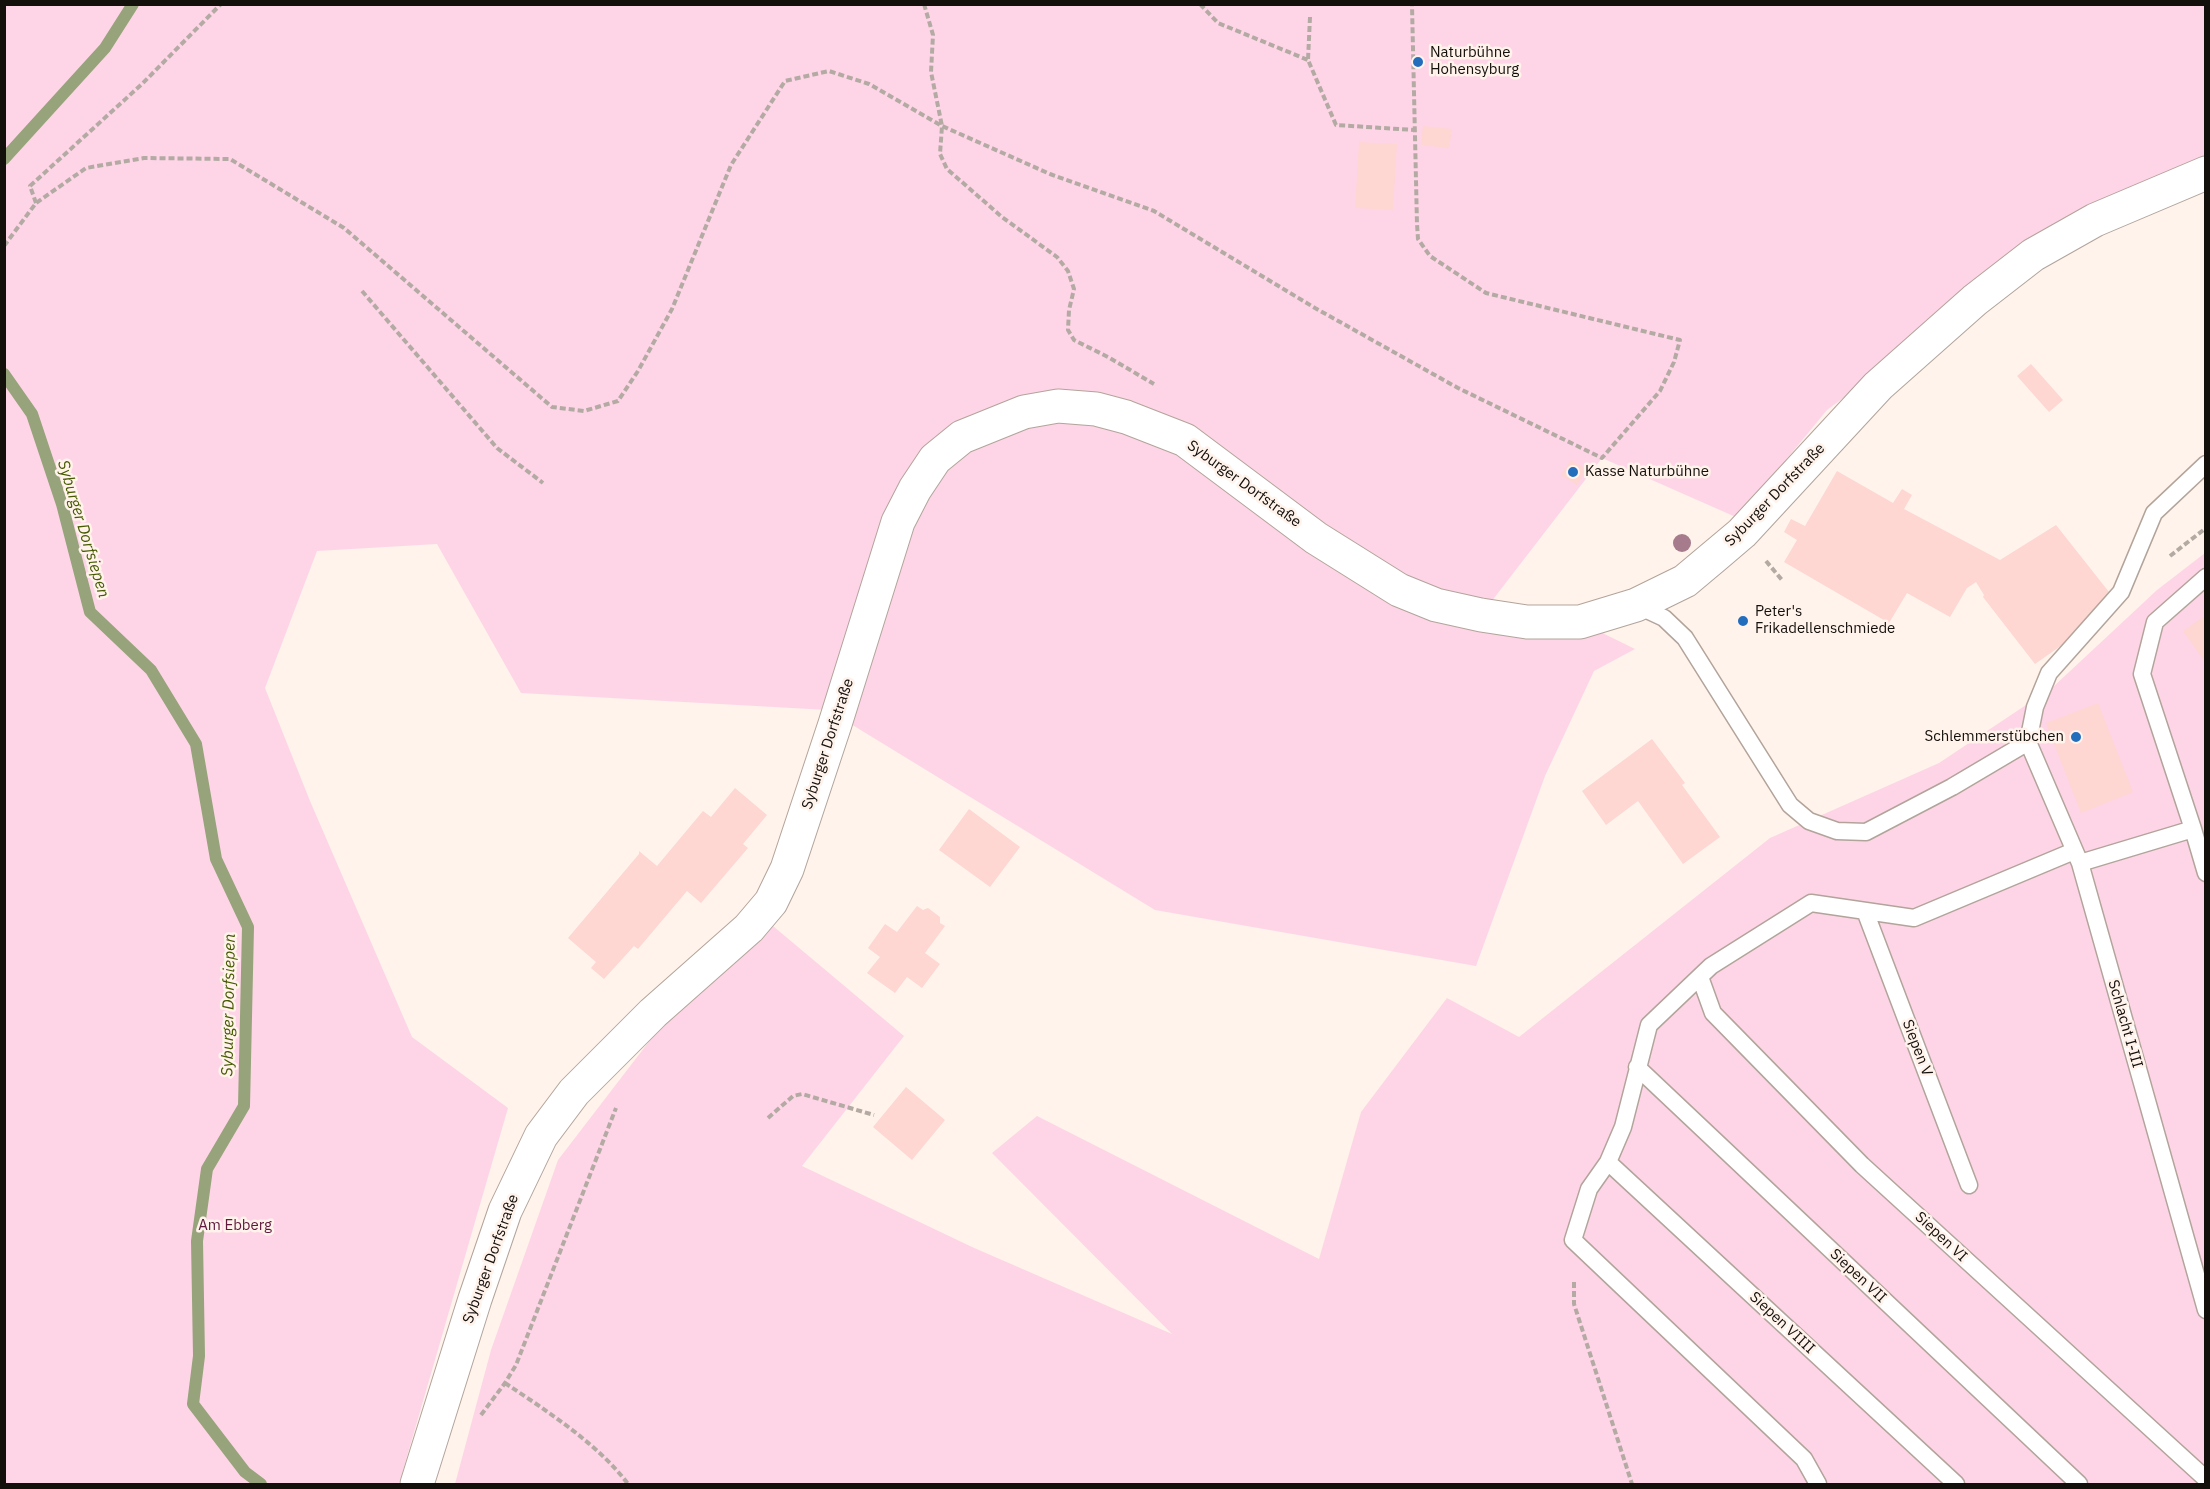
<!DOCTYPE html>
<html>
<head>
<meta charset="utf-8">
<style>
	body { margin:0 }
	#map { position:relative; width:2210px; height:1489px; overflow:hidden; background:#fff3eb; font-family:"IBM Plex Sans",sans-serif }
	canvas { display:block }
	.frame { position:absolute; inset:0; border:6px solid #130f0b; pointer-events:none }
</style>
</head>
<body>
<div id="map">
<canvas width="2210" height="1489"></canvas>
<div class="frame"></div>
</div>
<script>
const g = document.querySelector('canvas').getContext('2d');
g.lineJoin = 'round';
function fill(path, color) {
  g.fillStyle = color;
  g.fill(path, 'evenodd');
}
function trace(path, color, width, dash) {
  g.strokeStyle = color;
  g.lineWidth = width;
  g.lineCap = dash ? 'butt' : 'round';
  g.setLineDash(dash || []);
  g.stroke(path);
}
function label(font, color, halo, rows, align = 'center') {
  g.font = font + ' "IBM Plex Sans",sans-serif';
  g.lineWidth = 5;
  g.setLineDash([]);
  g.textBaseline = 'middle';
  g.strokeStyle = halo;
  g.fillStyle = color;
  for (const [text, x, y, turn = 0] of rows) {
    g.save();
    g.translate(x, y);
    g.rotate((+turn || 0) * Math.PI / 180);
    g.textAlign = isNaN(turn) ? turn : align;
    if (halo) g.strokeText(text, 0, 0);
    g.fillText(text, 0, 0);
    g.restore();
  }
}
fill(new Path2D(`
	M5 5H2205V173L1975 300 1827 410 1738 518 1602 458 1481 615 1580 622 1635 649 1594 671 1545 776 1476 966 1155 910 828 710 521 693 437 544 317 551 265 688 310 801 412 1037 508 1108 399 1484H5Z
	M2205 553V1484H455L491 1350 558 1160 674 1009 773 926 904 1036 802 1166 972 1247 1172 1334 992 1153 1037 1116 1319 1259 1361 1112 1447 998 1519 1037 1770 838 1939 763 2053 687 2157 590Z`), '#fed5e6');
trace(new Path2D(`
	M4 159 105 48 133 4
	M4 374 32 414 62 504 90 612 151 670 196 744 216 859 248 927 244 1106 207 1169 197 1241 199 1356 193 1404 245 1472 261 1484`), '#97a37b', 12);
fill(new Path2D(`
	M1423 126 1452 129 1449 148 1421 145Z
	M1359 142 1397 144 1393 210 1355 208Z
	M2031 364 2063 400 2049 412 2017 376Z
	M1571 460 1586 469 1577 485 1561 475Z
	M1837 471 1893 503 1902 489 1912 495 1904 509 2000 560 2056 525 2109 592 2072 638 2035 664 1983 597 1984 595 1976 582 1967 588 1950 617 1907 593 1889 623 1784 562 1797 540 1784 532 1791 519 1805 526Z
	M2206 615V657L2203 659 2183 631Z
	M2098 703 2133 792 2081 813 2046 723Z
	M1652 739 1685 783 1682 785 1720 837 1683 864 1638 801 1606 825 1582 791Z
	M735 788 767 815 743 844 748 848 701 903 687 891 638 949 634 946 604 979 591 968 596 962 568 938 639 854V851L657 866 703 811 711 817Z
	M969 809 1020 847 990 887 939 850Z
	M917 906 923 910 928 908 940 917V923L945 926 925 953 940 964 922 988 907 977 895 993 867 973 880 957 868 948 885 924 897 932Z
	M906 1087 945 1120 912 1160 873 1127Z`), '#fed6d2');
const lane = new Path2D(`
	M2206 577 2155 622 2142 674 2193 829 2206 873
	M1636 605 1664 618 1685 638 1790 805 1809 821 1837 831 1866 832 1952 787 2028 742 2035 707 2049 673 2121 592 2154 513 2206 464
	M2028 742 2080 863 2206 1310
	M2080 863 2193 829
	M1865 911 1969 1185
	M1700 977 1713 1013 1862 1165 2206 1479
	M1637 1067 2079 1484
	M1608 1162 1956 1484
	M1818 1484 1804 1459 1573 1240 1589 1189 1608 1162 1623 1127 1649 1025 1711 966 1811 903 1914 918 2074 851`);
const street = new Path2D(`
	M417 1484 475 1299 505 1211 541 1136 574 1092 653 1013 749 928 771 902 787 869 835 724 898 522 915 489 935 459 962 437 1024 412 1058 406 1096 409 1126 417 1185 440 1316 538 1399 590 1436 605 1481 615 1527 622H1580L1636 605 1685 581 1716 555 1742 533 1878 386 1975 300 2033 255 2095 220 2206 173`);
trace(lane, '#b2a49b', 19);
trace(street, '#b2a49b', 35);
trace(new Path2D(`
	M924 4 933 35 931 72 942 126 940 154 947 169 1002 217 1057 257 1068 271 1074 289 1069 310 1068 330 1074 340 1108 357 1154 384
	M1200 4 1218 23 1308 60
	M1310 17 1308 60 1336 125 1414 130
	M36 203 30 186 142 84 221 4
	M4 246 36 203 86 168 144 158 230 159 344 228 552 407 584 411 618 401 638 371 672 309 731 165 785 81 829 71 869 84 942 126 1050 174 1154 211 1315 308 1458 388 1602 458 1660 391 1674 362 1680 340 1486 293 1430 256 1418 239 1417 224 1412 5
	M362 291 497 448 543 483
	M2170 556 2206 528
	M1766 561 1782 580
	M768 1118 793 1096 802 1094 874 1115
	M1574 1282V1304L1632 1484
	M505 1383C547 1411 598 1444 628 1484
	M481 1415 505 1383 516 1365 616 1108`), '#b4aaa4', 4, [6, 3]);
trace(lane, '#fff', 16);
trace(street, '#fff', 33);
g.fillStyle = '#a67b8b';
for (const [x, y] of [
	[1682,543]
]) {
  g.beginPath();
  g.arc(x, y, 9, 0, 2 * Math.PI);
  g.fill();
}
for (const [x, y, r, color] of [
	[1418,62,6,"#236dbd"],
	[1573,472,6,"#236dbd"],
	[1743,621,6,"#236dbd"],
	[2076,737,6,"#236dbd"]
]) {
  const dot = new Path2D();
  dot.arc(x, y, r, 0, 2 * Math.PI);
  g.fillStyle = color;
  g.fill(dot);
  trace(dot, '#fff3eb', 2);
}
label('15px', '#130f0b', '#fff3eb', [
	["Naturbühne",1430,53],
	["Hohensyburg",1430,70],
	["Kasse Naturbühne",1585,472],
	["Peter's",1755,612],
	["Frikadellenschmiede",1755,629],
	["Schlemmerstübchen",2064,737,"right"]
], 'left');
label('15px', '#130f0b', '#fff3eb', [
	["Syburger Dorfstraße",1244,484,36],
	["Syburger Dorfstraße",1775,495,-46],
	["Syburger Dorfstraße",828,744,-72],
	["Schlacht I-III",2125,1024,74],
	["Siepen V",1917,1048,69],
	["Siepen VI",1941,1237,43],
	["Syburger Dorfstraße",491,1259,-70],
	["Siepen VII",1858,1276,43],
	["Siepen VIIII",1782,1323,43]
]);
label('15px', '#5e193d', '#fff3eb', [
	["Am Ebberg",235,1226]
]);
label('italic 16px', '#455900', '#fff3eb', [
	["Syburger Dorfsiepen",83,529,73],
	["Syburger Dorfsiepen",229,1005,-89]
]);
</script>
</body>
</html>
